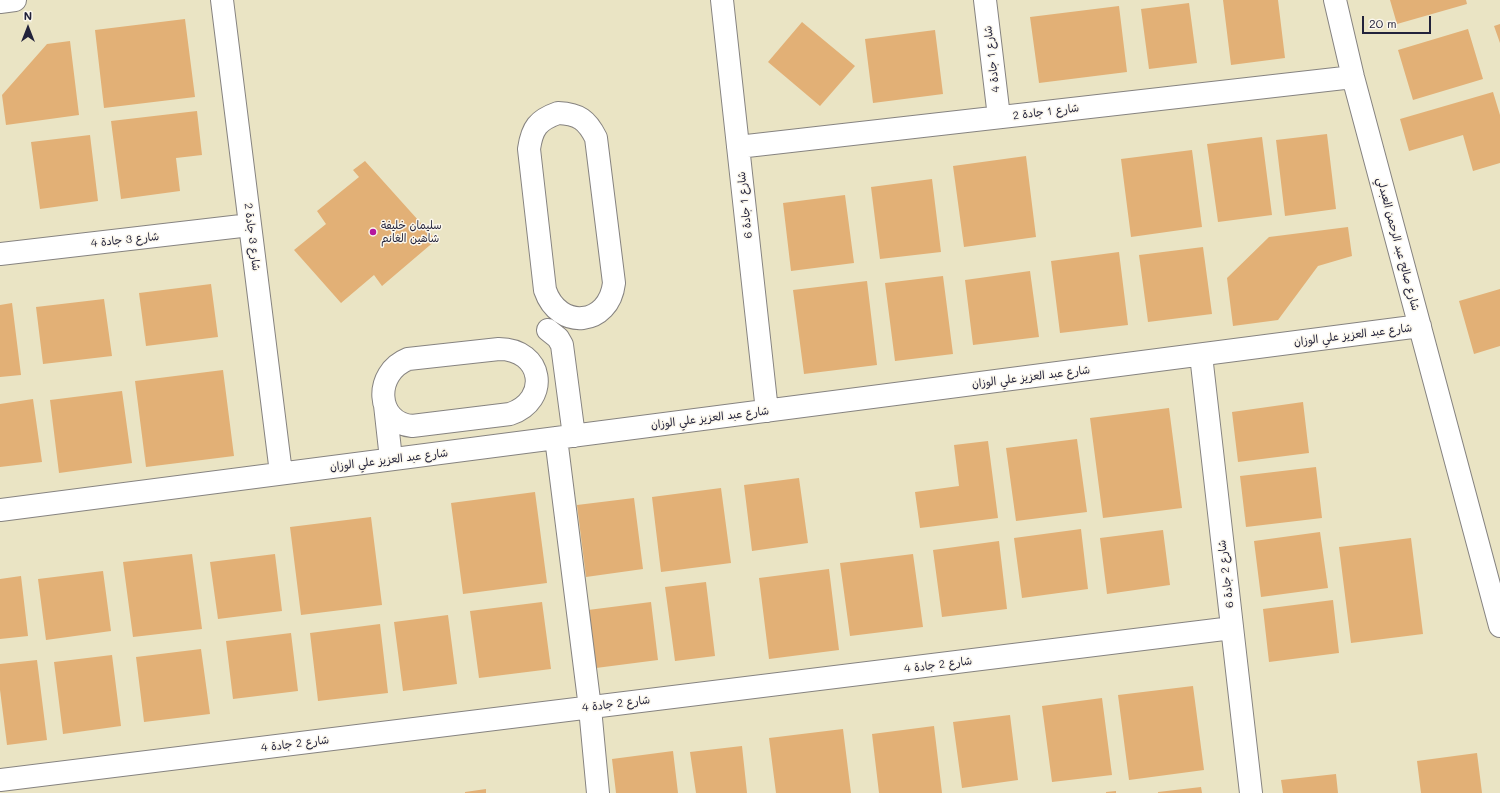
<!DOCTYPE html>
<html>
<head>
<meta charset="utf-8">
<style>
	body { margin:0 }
	#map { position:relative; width:1500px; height:793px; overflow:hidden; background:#eae4c4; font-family:Mali,sans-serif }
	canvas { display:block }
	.north { position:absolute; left:8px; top:8px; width:40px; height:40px; -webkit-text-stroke:3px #fbf7ec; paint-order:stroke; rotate:0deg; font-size:11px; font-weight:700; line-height:16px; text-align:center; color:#22223b }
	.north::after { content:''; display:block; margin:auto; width:14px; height:18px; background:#22223b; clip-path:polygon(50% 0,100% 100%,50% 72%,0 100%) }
	.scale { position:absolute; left:1362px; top:16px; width:69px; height:18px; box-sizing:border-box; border:2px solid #22223b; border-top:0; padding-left:5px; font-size:12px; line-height:14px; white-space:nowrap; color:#22223b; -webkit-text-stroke:3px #fbf7ec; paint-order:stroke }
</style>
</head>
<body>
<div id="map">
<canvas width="1500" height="793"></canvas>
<div class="north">N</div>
<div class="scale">20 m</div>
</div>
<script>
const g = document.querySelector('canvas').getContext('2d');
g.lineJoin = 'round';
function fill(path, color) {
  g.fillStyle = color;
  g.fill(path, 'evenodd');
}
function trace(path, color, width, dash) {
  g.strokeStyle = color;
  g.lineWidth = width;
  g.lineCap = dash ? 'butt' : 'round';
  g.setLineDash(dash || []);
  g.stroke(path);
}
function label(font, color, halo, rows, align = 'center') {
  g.font = font + ' Mali,"Playpen Sans Arabic",sans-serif';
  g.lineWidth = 3;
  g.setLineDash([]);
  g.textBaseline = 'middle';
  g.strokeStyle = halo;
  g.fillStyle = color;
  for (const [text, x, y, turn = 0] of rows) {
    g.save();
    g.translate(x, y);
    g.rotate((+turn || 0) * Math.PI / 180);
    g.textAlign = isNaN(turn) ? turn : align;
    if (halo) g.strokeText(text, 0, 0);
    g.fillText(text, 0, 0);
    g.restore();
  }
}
fill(new Path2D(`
	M1223 0H1278L1285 58 1231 65Z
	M1390 0H1466L1467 4 1397 24Z
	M1189 3 1197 63 1149 69 1141 9Z
	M1119 6 1127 72 1039 83 1030 17Z
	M185 19 195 97 104 108 95 30Z
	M802 22 855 66 820 106 768 62Z
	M1500 24V43L1494 26Z
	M1468 29 1483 79 1413 100 1398 50Z
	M935 30 943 94 873 103 865 39Z
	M70 41 79 115 6 125 2 95 47 44Z
	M1493 92 1500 115V163L1473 171 1463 135 1409 151 1400 119Z
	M197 111 202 155 176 158 180 191 121 199 111 121Z
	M1327 134 1336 209 1285 216 1276 140Z
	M90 135 98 201 40 209 31 142Z
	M1262 137 1272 215 1218 222 1207 144Z
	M1192 150 1202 227 1131 237 1121 159Z
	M1026 156 1036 237 964 247 953 166Z
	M365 161 436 240 382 286 374 275 341 303 294 250 326 224 317 211 359 177 353 170Z
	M932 179 941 252 880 259 871 187Z
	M845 195 854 263 791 271 783 203Z
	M1348 227 1352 256 1318 266 1278 320 1233 326 1227 278 1269 237Z
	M1203 247 1212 314 1148 322 1139 255Z
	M1119 252 1128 325 1060 333 1051 261Z
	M1030 271 1039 337 973 345 965 280Z
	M943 276 953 354 895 361 885 283Z
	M867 281 877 365 804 374 793 290Z
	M211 284 218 337 146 346 139 293Z
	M1500 289V346L1474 354 1459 301Z
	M104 299 112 356 43 364 36 307Z
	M12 303 21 375 0 377V305Z
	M223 370 234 456 146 467 135 381Z
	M122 391 132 463 59 473 50 400Z
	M33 399 42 462 0 467V404Z
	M1303 402 1309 453 1238 462 1232 412Z
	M1169 408 1182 508 1103 518 1090 418Z
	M1077 439 1087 512 1016 521 1006 448Z
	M988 441 998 518 920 528 915 492 959 486 954 445Z
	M1316 467 1322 518 1246 527 1240 476Z
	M799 478 808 543 752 551 744 485Z
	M721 488 731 563 661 572 652 497Z
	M535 492 547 583 463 594 451 503Z
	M634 498 643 569 586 577 577 505Z
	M371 517 382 605 301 615 290 527Z
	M1081 529 1088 589 1022 598 1014 538Z
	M1163 530 1170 585 1107 594 1100 538Z
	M1320 532 1328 588 1261 597 1254 541Z
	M1411 538 1423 634 1351 643 1339 547Z
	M999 541 1007 609 942 617 933 550Z
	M192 554 202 629 133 637 123 562Z
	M275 554 282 611 218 619 210 562Z
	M913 554 923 627 850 636 840 563Z
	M829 569 839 650 769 659 759 578Z
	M103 571 111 631 46 640 38 579Z
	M21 576 28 636 0 639V579Z
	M706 582 715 656 675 661 665 587Z
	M1333 600 1339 653 1269 662 1263 609Z
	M542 602 551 669 479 678 470 611Z
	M651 602 658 660 596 668 588 610Z
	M448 615 457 684 403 691 394 622Z
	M380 624 388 693 318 701 310 633Z
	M291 633 298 691 233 699 226 641Z
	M201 649 210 714 144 722 136 657Z
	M112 655 121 726 63 734 54 662Z
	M37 660 47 740 7 745 0 690V664Z
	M1193 686 1204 770 1129 780 1118 695Z
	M1102 698 1112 775 1052 782 1042 706Z
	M1010 715 1018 780 962 788 953 722Z
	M934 726 942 793H879L872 734Z
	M843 729 851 793H776L769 738Z
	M742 746 747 793H696L690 752Z
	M673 751 678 793H616L612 759Z
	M1477 753 1482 793H1421L1417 761Z
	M1336 774 1338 793H1283L1281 780Z
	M1201 787 1202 793H1158V792Z
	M486 789V793H465V792Z
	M1116 791V793H1106V792Z`), '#e2b076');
const minor = new Path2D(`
	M222 0 281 473
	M722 0 767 411
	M985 0 999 117
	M1335 0 1353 77 1500 626
	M0 2 15 0
	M558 113C579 114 587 120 596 138L614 283C609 326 559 331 545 290L529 149C532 128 538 120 558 113Z
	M738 147 1353 77
	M0 254 250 225
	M548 330 558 338 562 345 574 436
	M499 349C543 349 551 400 510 414L412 426C376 423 373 373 408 359Z
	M1201 355 1251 793
	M385 405 391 459
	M556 438 590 708 598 793
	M0 510 1420 326
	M0 780 1232 628`);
trace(minor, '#868380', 24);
trace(minor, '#fff', 22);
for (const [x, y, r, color] of [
	[373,232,4,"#b5179e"]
]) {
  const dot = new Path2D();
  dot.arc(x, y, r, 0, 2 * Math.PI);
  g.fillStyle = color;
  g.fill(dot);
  trace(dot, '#fbf7ec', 1.5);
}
label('11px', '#22223b', '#fbf7ec', [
	["شارع 1 جادة 4",992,59,-97],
	["شارع 1 جادة 2",1046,112,-7],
	["شارع 1 جادة 6",745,205,-96],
	["شارع 3 جادة 2",252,237,83],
	["شارع 3 جادة 4",125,240,-6],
	["شارع صالح عبد الرحمن العبدلي",1398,244,75],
	["شارع عبد العزيز علي الوزان",1353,335,-7],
	["شارع عبد العزيز علي الوزان",1031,377,-7],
	["شارع عبد العزيز علي الوزان",710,418,-7],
	["شارع عبد العزيز علي الوزان",389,460,-7],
	["شارع 2 جادة 6",1226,574,-97],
	["شارع 2 جادة 4",938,665,-7],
	["شارع 2 جادة 4",616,704,-7],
	["شارع 2 جادة 4",295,744,-7]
]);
label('11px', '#22223b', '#fbf7ec', [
	["سليمان خليفة",381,226],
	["شاهين الغانم",381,239]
], 'left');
</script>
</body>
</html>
